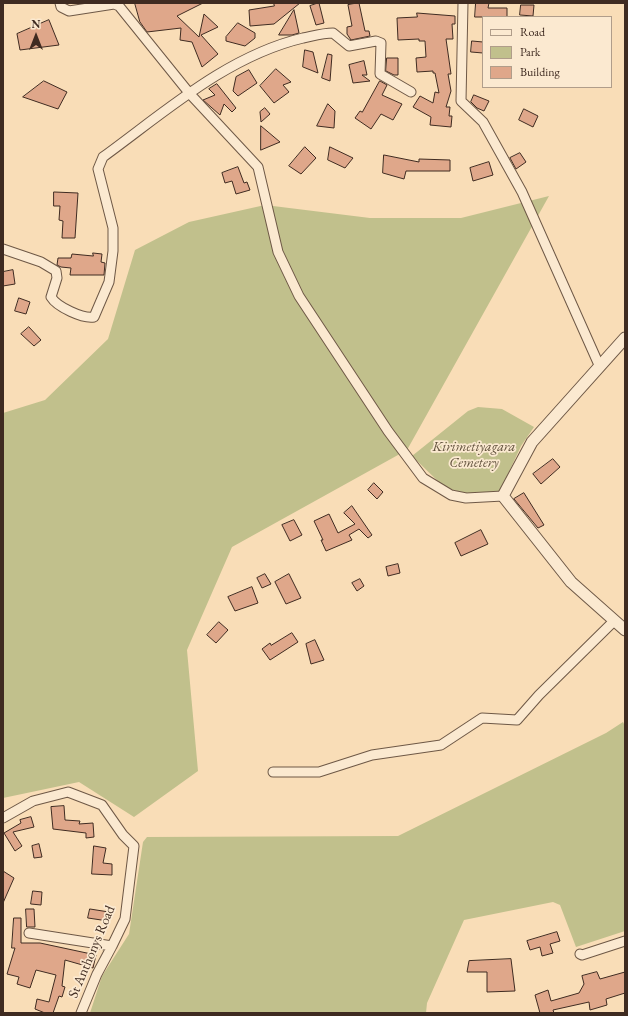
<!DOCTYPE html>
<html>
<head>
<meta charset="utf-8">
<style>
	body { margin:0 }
	#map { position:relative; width:628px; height:1016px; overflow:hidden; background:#f9ddb7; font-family:"EB Garamond",serif }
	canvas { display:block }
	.frame { position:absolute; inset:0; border:4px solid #3f2b21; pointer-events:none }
	.legend { position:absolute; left:482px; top:16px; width:130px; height:72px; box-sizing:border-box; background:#fbe9d0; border:1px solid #b09d8a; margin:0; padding:5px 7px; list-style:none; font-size:12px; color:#3f2b21 }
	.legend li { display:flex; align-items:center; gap:8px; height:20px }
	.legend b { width:20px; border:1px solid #b09d8a }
	.north { position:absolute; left:16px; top:16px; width:40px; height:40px; -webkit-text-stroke:3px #fbe9d0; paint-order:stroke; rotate:0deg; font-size:11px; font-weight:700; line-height:16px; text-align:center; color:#3f2b21 }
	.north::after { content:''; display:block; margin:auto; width:14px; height:18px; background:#3f2b21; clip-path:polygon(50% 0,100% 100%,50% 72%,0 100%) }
</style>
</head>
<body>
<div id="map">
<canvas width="628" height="1016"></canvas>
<div class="frame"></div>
<ul class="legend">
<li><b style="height:5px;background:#fbe9d0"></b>Road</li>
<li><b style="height:11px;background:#c1c08c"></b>Park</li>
<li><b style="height:11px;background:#dfa78a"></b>Building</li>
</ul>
<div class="north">N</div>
</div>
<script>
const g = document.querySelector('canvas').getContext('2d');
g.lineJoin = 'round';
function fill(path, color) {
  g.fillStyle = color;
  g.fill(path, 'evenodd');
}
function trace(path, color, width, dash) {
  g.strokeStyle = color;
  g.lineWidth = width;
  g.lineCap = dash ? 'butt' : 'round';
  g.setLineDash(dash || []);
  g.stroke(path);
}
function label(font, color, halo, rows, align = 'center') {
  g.font = font + ' "EB Garamond",serif';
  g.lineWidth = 3.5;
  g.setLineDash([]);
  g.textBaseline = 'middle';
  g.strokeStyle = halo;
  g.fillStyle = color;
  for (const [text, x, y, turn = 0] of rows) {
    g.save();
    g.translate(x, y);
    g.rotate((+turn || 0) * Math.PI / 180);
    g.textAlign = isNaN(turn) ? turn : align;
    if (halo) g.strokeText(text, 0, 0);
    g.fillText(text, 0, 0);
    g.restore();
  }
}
fill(new Path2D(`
	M549 196 407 450 232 547 187 650 198 771 134 817 79 782 3 798V413L45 400 108 339 135 250 189 222 265 205 370 218H461Z
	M478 407 502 409 534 427 521 446 501 489 494 495 466 493 445 488 412 456 468 411Z
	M623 722 625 726V931L576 947 560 905 553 902 464 920 427 1003 426 1013H90L102 976 129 934 143 842 147 837 398 836 606 733Z`), '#c1c08c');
const building = new Path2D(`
	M135 3H203L177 16 199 37 204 14 218 27 201 35 218 54 202 67 192 42 180 40 181 28 147 32 140 22Z
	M274 3H300L274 24 250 26 249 10 274 6Z
	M319 3 324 23 316 25 310 6Z
	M359 3 365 31H369L370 36 351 40 347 34V27L352 26 348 5Z
	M476 3H489L488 8H507V17H475Z
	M521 5H534L533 16 520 15Z
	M294 10 299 33 292 35H279Z
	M417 13 455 16V24H452L453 39H446L451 74H448L451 91 446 107H450L449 116H452L451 127 430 125 431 117 413 107 420 96 433 103 435 92 439 93 435 73H433V71L417 72 416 58 426 57 425 41H419V39L398 40 397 18 417 17Z
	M49 20 59 45 20 50 17 34Z
	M238 23 255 33V38L245 46 226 41V37Z
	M472 41 483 42V53L471 52Z
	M305 50 313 52 318 73 303 67Z
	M328 54 332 55 330 81 322 78Z
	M387 58H398V75H394L386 71Z
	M364 61 367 75H362L370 81 353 83 349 65Z
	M276 69 291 82 283 85 289 92 274 103 260 86Z
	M249 70 257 83 238 96 233 91 236 77Z
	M44 81 67 92 58 109 23 97Z
	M380 81 387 85 382 95 402 104 393 120 381 114 371 129 355 118 360 111 362 112Z
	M217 84 236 108 232 112 224 104 220 115 203 100 215 95 209 89Z
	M474 95 489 101 484 111 477 108 471 102Z
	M328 104 335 111 334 128 317 126Z
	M265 108 270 114 261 122 260 112Z
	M524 109 538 116 533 127 519 120Z
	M261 126 280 142 261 150Z
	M305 147 316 158 301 174 289 166Z
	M330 147 353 158 345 168 328 160Z
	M520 153 526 162 516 169 510 158Z
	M384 155 419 162V159L450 160V171H406L404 179 383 173Z
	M489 162 493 175 473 181 470 168Z
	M238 167 244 183 247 182 250 190 236 194 232 181 225 183 222 173Z
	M54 192 78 193 75 238H62L63 221 59 220 60 206H54Z
	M93 253 102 254 101 262 105 263 104 275H70L71 268 61 267 57 265 58 258H71L72 254 93 256Z
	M13 270 15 284 3 286V272Z
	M19 298 30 302 26 314 15 311Z
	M29 327 41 340 34 346 21 334Z
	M553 459 560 467 541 484 533 474Z
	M374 483 383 492 377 499 368 490Z
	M524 493 544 525 538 528 514 499Z
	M352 506 372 535 368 538 359 529 349 535 352 540 326 551 321 540H323L314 521 329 514 338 533 355 524 344 513Z
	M294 520 302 535 290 541 282 525Z
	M481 530 488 544 461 556 455 543Z
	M398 564 400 573 388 576 386 567Z
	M265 574 271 584 262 588 257 578Z
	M289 574 301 598 286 604 275 582Z
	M360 579 364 586 357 591 352 583Z
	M252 587 258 603 235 611 228 597Z
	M219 622 228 630 216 643 207 635Z
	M292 633 298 642 270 660 262 649 270 643 271 645Z
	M315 640 324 660 311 664 306 644Z
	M64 806 65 820 80 821 79 824 93 823 94 837 86 838V833L53 829 51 807Z
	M31 817 34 827 13 832 22 846 15 851 4 833 21 823 20 820Z
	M39 844 42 857 34 858 32 846Z
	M94 846 106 848 103 863 112 864V875L92 874Z
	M3 871 14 878 3 903Z
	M33 891 42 892 41 905 31 904Z
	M26 909H34L35 927H27Z
	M90 909 109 912 108 921 88 918Z
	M14 918H21V943H40L96 955 93 968 65 960 62 986 65 987 62 997 59 996 53 1013H45L35 1009 37 999 49 1002 56 975 36 970 30 988 17 984 19 977 7 974 15 948H12Z
	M557 932 560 941 550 944 553 953 542 956 540 947 530 950 527 941Z
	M511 959 515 991 487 992V972H467L469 961Z
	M597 972 600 979 625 972V993L606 999 607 1005 590 1010 589 1002 553 1010 554 1013H540L535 995 548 990 551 1001 579 993 584 984 582 976Z`);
fill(building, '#dfa78a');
trace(building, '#3f2b21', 1);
const minor = new Path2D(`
	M60 3 61 7 69 11 114 4 119 6 190 94 258 167 278 252 299 296 388 431 423 478 451 495 466 498 503 496
	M463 3 461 101 483 122 522 192 599 365
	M3 249 41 262 56 271 57 278 51 297C57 307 83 319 94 317L109 282 113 251V228L98 169 103 157C165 112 227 56 303 38 313 36 323 33 333 33L349 46 376 41 381 43 380 74 411 92
	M273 772H319L372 755 441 745 482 718 517 720 539 695 614 621
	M3 818 33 801 68 792 102 805 123 835 134 846 125 919 112 946 97 974 81 1013
	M29 933 112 946
	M580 954 582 955 625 941`);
const tertiary = new Path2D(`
	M625 338 532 442 503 496 571 582 625 630`);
trace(minor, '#6e5846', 11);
trace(tertiary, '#6e5846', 13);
trace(minor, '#fbe9d0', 9);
trace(tertiary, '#fbe9d0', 11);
label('italic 14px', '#60503c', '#fbe9d0', [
	["Kirimetiyagara",474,447],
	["Cemetery",474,463]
]);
label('14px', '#3f2b21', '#fbe9d0', [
	["St Anthonys Road",92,952,-67]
]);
</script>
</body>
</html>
